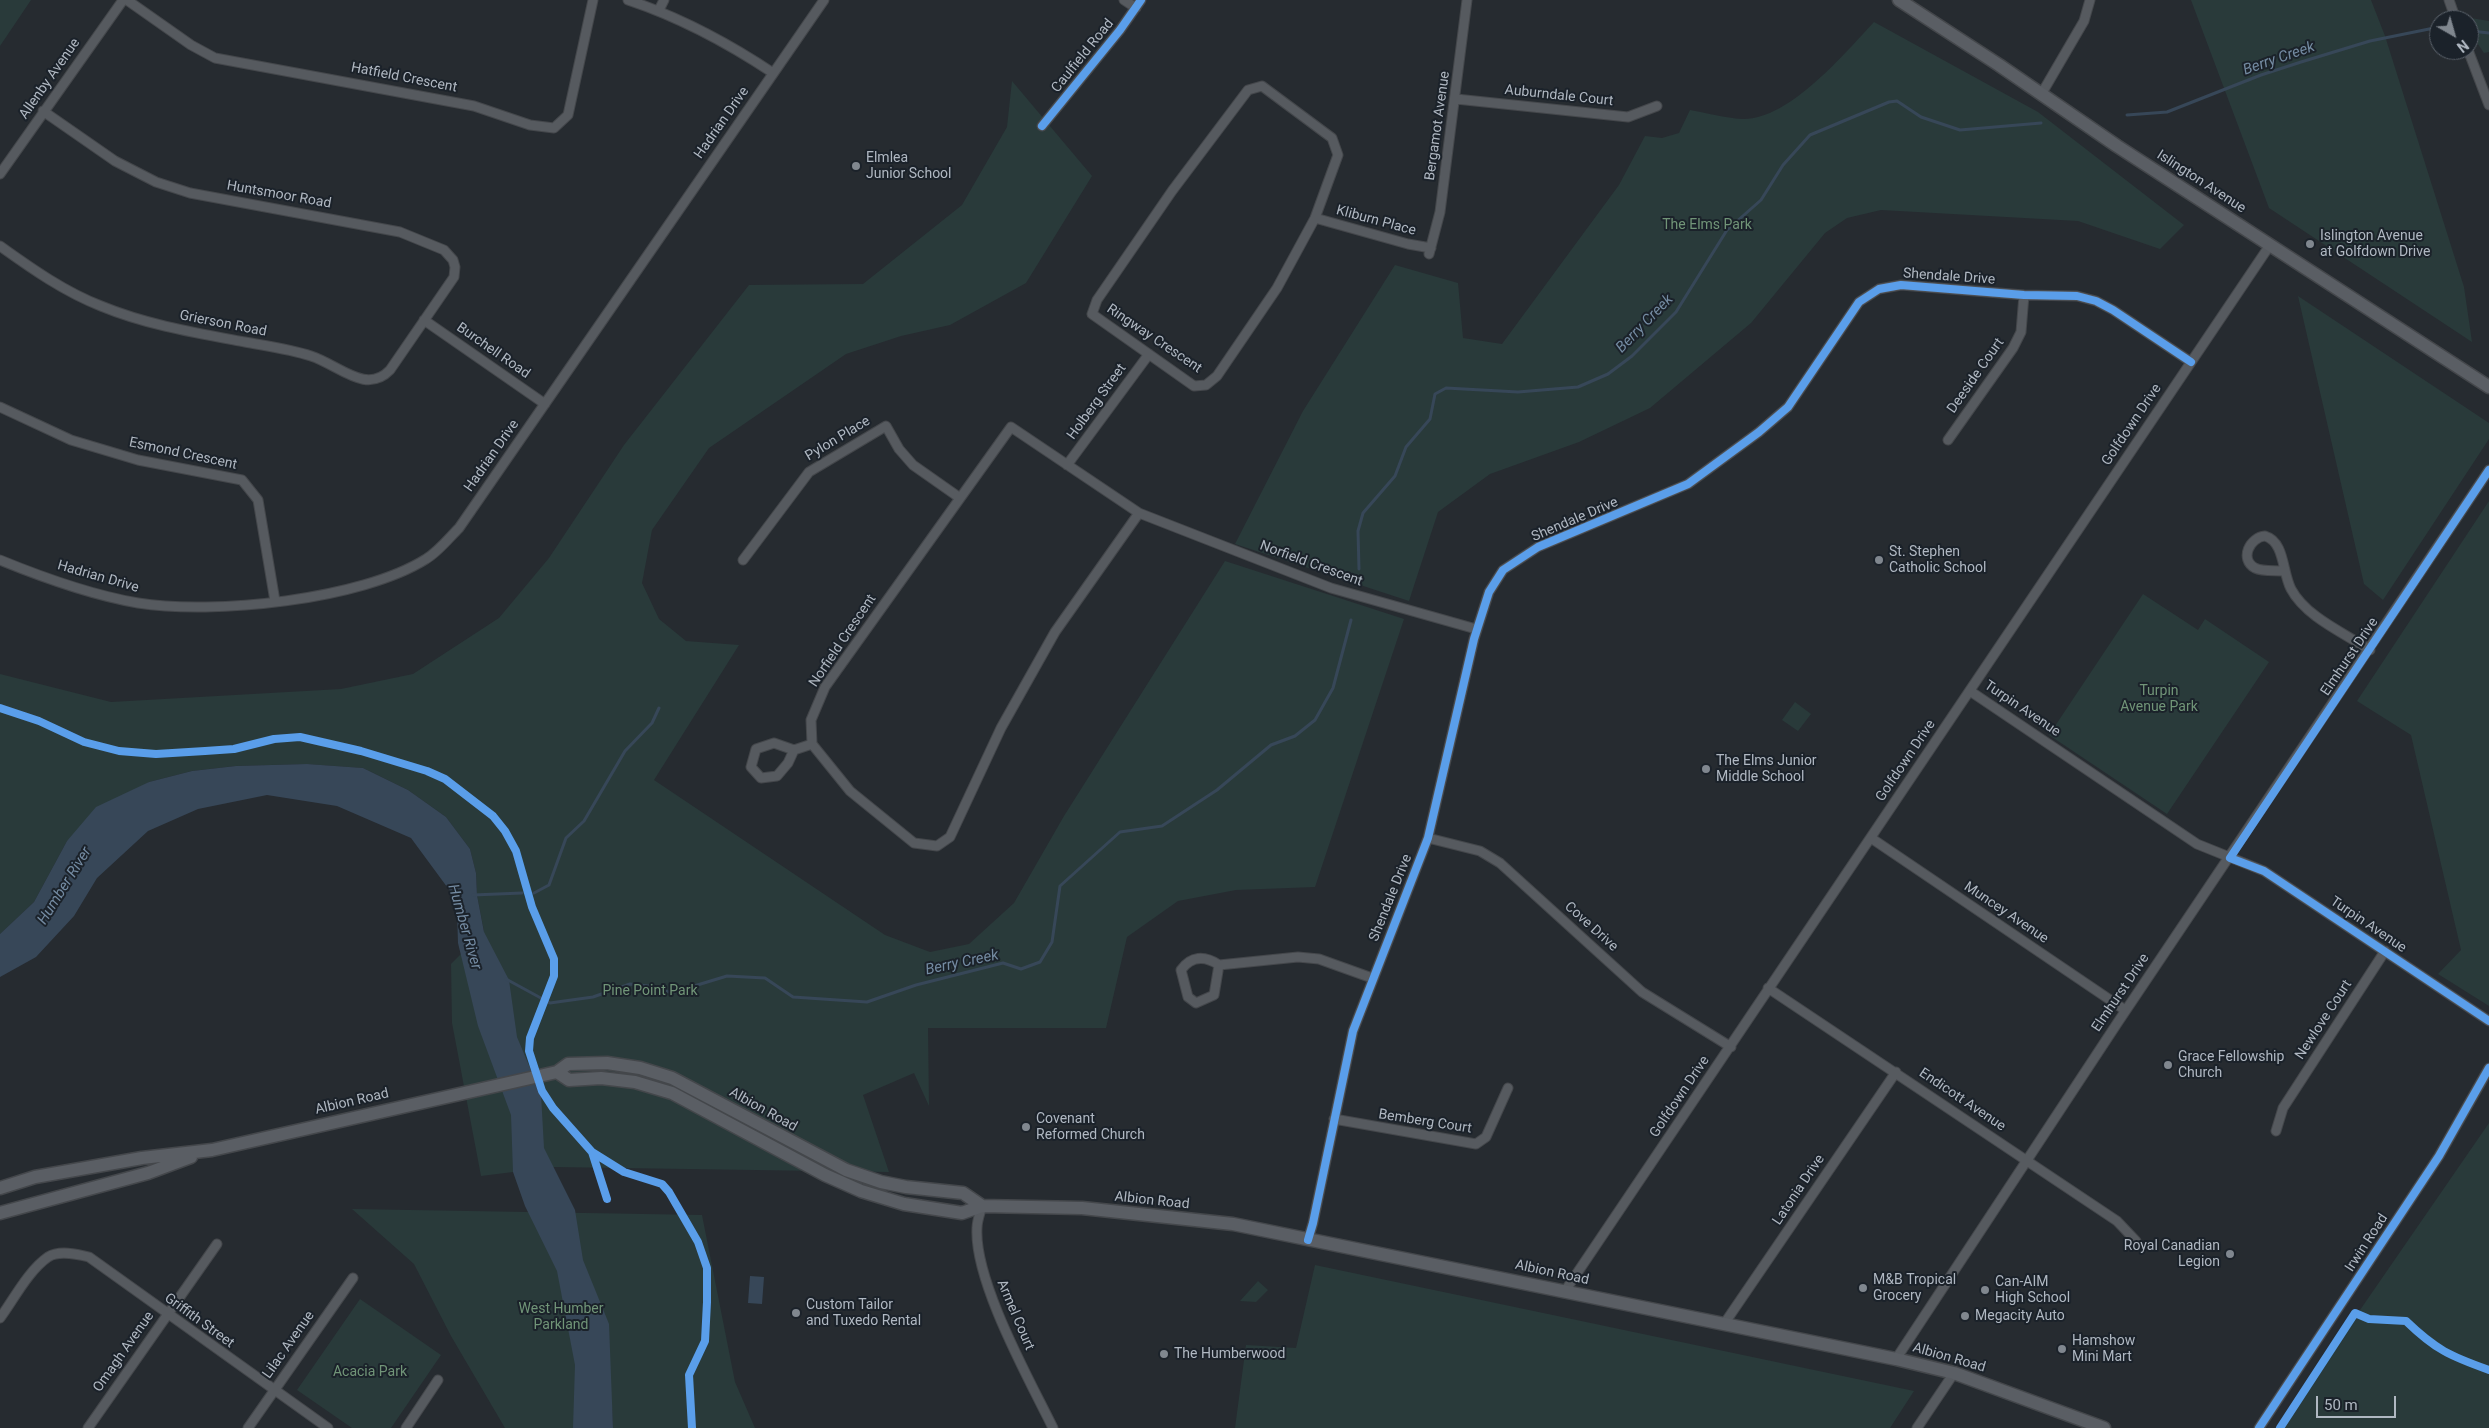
<!DOCTYPE html>
<html>
<head>
<meta charset="utf-8">
<style>
	body { margin:0 }
	#map { position:relative; width:2489px; height:1428px; overflow:hidden; background:#262b30; font-family:Roboto,sans-serif }
	canvas { display:block }
	.north { position:absolute; left:2429px; top:10px; width:50px; height:50px; box-sizing:border-box; background:#1b222a; border:1px solid #575e67; border-radius:50%; rotate:142deg; font-size:14px; font-weight:700; line-height:20px; text-align:center; color:#b0b8c2 }
	.north::after { content:''; display:block; margin:auto; width:18px; height:22px; background:#80878f; clip-path:polygon(50% 0,100% 100%,50% 72%,0 100%) }
	.scale { position:absolute; left:2316px; top:1396px; width:80px; height:22px; box-sizing:border-box; border:2px solid #b0b8c2; border-top:0; padding-left:6px; font-size:15px; line-height:18px; white-space:nowrap; color:#b0b8c2; -webkit-text-stroke:4px #1b222a; paint-order:stroke }
</style>
</head>
<body>
<div id="map">
<canvas width="2489" height="1428"></canvas>
<div class="north">N</div>
<div class="scale">50 m</div>
</div>
<script>
const g = document.querySelector('canvas').getContext('2d');
g.lineJoin = 'round';
function fill(path, color) {
  g.fillStyle = color;
  g.fill(path, 'evenodd');
}
function trace(path, color, width, dash) {
  g.strokeStyle = color;
  g.lineWidth = width;
  g.lineCap = dash ? 'butt' : 'round';
  g.setLineDash(dash || []);
  g.stroke(path);
}
function label(font, color, halo, rows, align = 'center') {
  g.font = font + ' Roboto,sans-serif';
  g.lineWidth = 4;
  g.setLineDash([]);
  g.textBaseline = 'middle';
  g.strokeStyle = halo;
  g.fillStyle = color;
  for (const [text, x, y, turn = 0] of rows) {
    g.save();
    g.translate(x, y);
    g.rotate((+turn || 0) * Math.PI / 180);
    g.textAlign = isNaN(turn) ? turn : align;
    if (halo) g.strokeText(text, 0, 0);
    g.fillText(text, 0, 0);
    g.restore();
  }
}
fill(new Path2D(`
	M0 0H31L0 46Z
	M2191 0H2371L2385 36 2464 287 2472 342 2269 208Z
	M2471 18 2489 21V52L2484 53C2477 42 2467 31 2471 18Z
	M1874 22 2038 112 2184 225 2160 249 2078 221 1881 210 1847 218 1825 233 1751 323 1650 408 1579 442 1490 474 1438 512 1409 601 1235 544 1303 411 1395 265 1458 283 1463 338 1502 344 1619 185 1645 136 1662 138 1679 133 1690 110C1707 113 1725 118 1742 119 1788 121 1845 53 1874 22Z
	M1012 81 1092 176 1026 283 950 325 901 336 846 354 709 448 652 530 642 583 659 619 686 641 739 645 654 780 885 935 930 952 969 944 1014 903 1064 816 1225 561 1404 619 1315 887 1236 890 1178 901 1127 937 1106 1028H928L929 1106 914 1073 863 1095 889 1172 553 1167 481 1176 452 1023 451 964 484 931 477 895 476 873 470 849 446 817 408 790 363 768 306 764 236 766 192 771 149 782 67 841 34 902 0 934V674L111 702 341 689 413 674 499 618 549 558 624 445 749 285 863 284 962 205 1007 127Z
	M2298 296 2489 423V439L2383 600 2364 584Z
	M2489 501V1006L2438 974 2461 950 2411 735 2357 701Z
	M2143 594 2198 630 2205 619 2269 662 2167 814 2049 735Z
	M1795 702 1811 714 1798 731 1782 720Z
	M2489 1123V1428H2283L2360 1310Z
	M352 1209 702 1215 735 1382 755 1428H613L612 1408 587 1428H505L451 1336 414 1264Z
	M1315 1265 1914 1391 1890 1428H1235L1246 1345 1296 1348Z
	M1258 1281 1268 1290 1256 1302 1240 1301Z
	M360 1299 441 1355 391 1428H352L297 1390Z`), '#293a3a');
fill(new Path2D(`
	M307 764 363 768 408 790 446 817 470 849 476 873 477 895 484 932 509 980 517 1037 541 1094 544 1148 575 1210 583 1260 609 1324 613 1428H573L575 1365 557 1271 525 1206 513 1172 511 1115 478 1026 458 943 457 911 450 891 411 838 337 806 267 795 198 809 148 831 97 878 74 916 36 957 0 977V934L34 902 67 841 96 807 149 782 192 771 236 766Z
	M750 1276 764 1277 762 1304 748 1303Z`), '#374758');
trace(new Path2D(`
	M2471 31 2489 33
	M2127 115 2167 112 2261 75 2301 62 2370 41 2439 27
	M1359 569 1358 531 1363 513 1395 476 1406 447 1430 419 1435 394 1446 388 1518 392 1578 387 1608 374 1632 356 1676 312 1727 230 1761 200 1783 165 1810 135 1889 102 1897 101 1921 117 1960 130 2041 123
	M534 893 549 885 566 838 584 821 625 751 652 723 659 708
	M473 895 522 893
	M506 979 550 1003 593 997 630 984 658 987 671 993 727 976 765 978 793 997 867 1002 916 985 1003 963 1021 969 1040 962 1052 942 1060 886 1120 832 1162 826 1217 790 1271 745 1295 736 1315 720 1333 688 1351 620`), '#374758', 3);
const minor = new Path2D(`
	M127 0 191 45 215 58 474 106 530 125 554 128 568 115 593 0
	M628 0C679 17 728 43 773 73
	M1124 0 1136 8
	M2449 0 2456 20
	M659 10 664 0
	M2468 50 2489 105
	M1262 86 1332 138 1338 155 1315 218 1277 288 1217 376 1206 385 1194 386 1092 314 1097 300 1172 191 1248 90Z
	M2042 93 2084 21 2090 0
	M1456 99 1628 117 1657 106
	M1042 126 1120 30 1141 0
	M0 174 123 0
	M1315 218 1408 244 1431 248
	M0 246C32 269 65 292 101 306 147 325 196 333 245 342 267 346 290 349 311 356 339 365 366 395 390 370L454 277 455 267 453 260 444 250 400 232 190 193 156 182 115 161 43 111
	M1429 254 1440 212 1467 0
	M424 320 545 404
	M0 407 71 440 138 460 242 480 258 500 275 601
	M1948 440 2013 348 2021 332 2024 295
	M1067 465 1149 354
	M1139 513 1055 632 1001 728 950 837 937 846 914 843 850 791 812 744 811 720 825 687 1011 427 1139 513 1331 588 1476 629
	M0 560C44 578 91 595 138 603 213 615 361 600 426 559 438 552 449 538 459 528L824 0
	M743 560 809 472 886 426 899 449 913 465 960 498
	M2284 571C2275 570 2263 572 2255 568 2239 559 2250 537 2265 536 2285 542 2282 572 2291 589 2306 617 2344 633 2370 650
	M1970 691 2197 844 2264 871 2489 1021
	M794 750 788 763 777 776 761 778 751 767 756 749 774 743 794 750 812 744
	M1428 838 1480 851 1500 863 1642 992 1731 1047
	M1871 838 2125 1010
	M1219 965 1214 995 1196 1003 1188 997 1181 970C1191 956 1204 955 1219 965L1298 957 1319 959 1372 978
	M1768 988 2117 1221 2136 1241
	M1334 1119 1476 1144 1486 1137 1508 1088
	M2276 1131 2283 1108 2385 951
	M982 1206C980 1213 977 1221 977 1228 974 1281 1029 1379 1053 1428
	M1308 1240 1313 1223 1353 1031 1428 838 1474 639 1489 592 1503 570 1538 547 1688 484 1759 432 1788 407 1859 302 1879 289 1901 285 2024 295 2077 296 2096 301 2113 310 2191 362
	M1565 1291 2270 245
	M0 1318C14 1299 28 1271 48 1257 59 1250 77 1254 89 1257L328 1428
	M1724 1324 1896 1072
	M1896 1359 2118 1022 2489 470
	M88 1428 217 1244
	M248 1428 353 1278
	M406 1428 438 1380
	M1917 1428 1954 1373
	M2259 1428 2439 1156 2489 1068`);
const secondary = new Path2D(`
	M1899 0 1999 65 2117 146 2489 387
	M557 1072 569 1080 601 1078 635 1082 672 1093 825 1175 861 1191 904 1204 962 1213 982 1206 1082 1208 1233 1224 1896 1359 1954 1373 2104 1428
	M0 1188 35 1177 142 1158 212 1150 557 1072 568 1064 607 1063 640 1068 672 1078 846 1170 881 1182 906 1187 963 1193 982 1206
	M0 1213 148 1173 191 1157`);
trace(minor, '#44474b', 11);
trace(secondary, '#44474b', 15);
trace(minor, '#565a5f', 9);
trace(secondary, '#5a5e64', 12);
trace(new Path2D(`
	M1042 126 1120 30 1141 0
	M2489 470 2230 858 2264 871 2489 1021
	M0 708 39 721 84 742 119 751 156 754 205 751 234 749 274 739 300 737 361 751 427 771 445 779 493 816 505 831 516 851 532 907 554 959V976L530 1038 529 1051 542 1091 553 1108 592 1152 607 1199
	M592 1152 624 1172 662 1184 669 1192 698 1242 707 1268V1302L705 1341 689 1375 692 1428
	M1308 1240 1313 1223 1353 1031 1428 838 1474 639 1489 592 1503 570 1538 547 1688 484 1759 432 1788 407 1859 302 1879 289 1901 285 2024 295 2077 296 2096 301 2113 310 2191 362
	M2259 1428 2439 1156 2489 1068
	M2280 1428 2355 1313 2369 1319 2406 1321C2436 1350 2450 1356 2489 1370`), '#5a9eea', 8);
for (const [x, y, r, color] of [
	[856,166,5,"#80878f"],
	[2310,244,5,"#80878f"],
	[1879,560,5,"#80878f"],
	[1706,769,5,"#80878f"],
	[2168,1065,5,"#80878f"],
	[1026,1127,5,"#80878f"],
	[2230,1254,5,"#80878f"],
	[1863,1288,5,"#80878f"],
	[1985,1290,5,"#80878f"],
	[796,1313,5,"#80878f"],
	[1965,1316,5,"#80878f"],
	[2062,1349,5,"#80878f"],
	[1164,1354,5,"#80878f"]
]) {
  const dot = new Path2D();
  dot.arc(x, y, r, 0, 2 * Math.PI);
  g.fillStyle = color;
  g.fill(dot);
  trace(dot, '#1b222a', 2);
}
label('14px', '#b0b8c2', '#1b222a', [
	["Caulfield Road",1083,56,-51],
	["Hatfield Crescent",404,78,11],
	["Allenby Avenue",50,79,-55],
	["Auburndale Court",1559,96,6],
	["Hadrian Drive",722,123,-55],
	["Bergamot Avenue",1438,126,-82],
	["Islington Avenue",2201,182,33],
	["Huntsmoor Road",279,195,10],
	["Kliburn Place",1376,221,15],
	["Shendale Drive",1949,277,4],
	["Grierson Road",223,324,11],
	["Ringway Crescent",1154,339,34],
	["Burchell Road",493,351,35],
	["Deeside Court",1976,376,-55],
	["Holberg Street",1097,402,-54],
	["Golfdown Drive",2132,425,-56],
	["Pylon Place",838,439,-31],
	["Esmond Crescent",183,454,12],
	["Hadrian Drive",492,456,-55],
	["Shendale Drive",1575,520,-23],
	["Norfield Crescent",1311,564,20],
	["Hadrian Drive",98,577,16],
	["Norfield Crescent",843,641,-56],
	["Elmhurst Drive",2350,657,-56],
	["Turpin Avenue",2022,709,34],
	["Golfdown Drive",1906,761,-56],
	["Shendale Drive",1391,898,-68],
	["Muncey Avenue",2006,913,34],
	["Turpin Avenue",2368,925,34],
	["Cove Drive",1591,927,42],
	["Elmhurst Drive",2121,993,-56],
	["Newlove Court",2324,1020,-57],
	["Golfdown Drive",1680,1097,-56],
	["Endicott Avenue",1962,1100,34],
	["Albion Road",352,1102,-13],
	["Albion Road",763,1110,29],
	["Bemberg Court",1425,1122,9],
	["Latonia Drive",1799,1190,-56],
	["Albion Road",1152,1201,6],
	["Irwin Road",2367,1243,-57],
	["Albion Road",1552,1273,12],
	["Armel Court",1015,1315,67],
	["Griffith Street",199,1321,36],
	["Lilac Avenue",289,1345,-55],
	["Omagh Avenue",124,1352,-55],
	["Albion Road",1949,1358,16]
]);
label('14px', '#b0b8c2', '#1b222a', [
	["Elmlea",866,158],
	["Junior School",866,174],
	["Islington Avenue",2320,236],
	["at Golfdown Drive",2320,252],
	["St. Stephen",1889,552],
	["Catholic School",1889,568],
	["The Elms Junior",1716,761],
	["Middle School",1716,777],
	["Grace Fellowship",2178,1057],
	["Church",2178,1073],
	["Covenant",1036,1119],
	["Reformed Church",1036,1135],
	["Royal Canadian",2220,1246,"right"],
	["Legion",2220,1262,"right"],
	["M&B Tropical",1873,1280],
	["Grocery",1873,1296],
	["Can-AIM",1995,1282],
	["High School",1995,1298],
	["Custom Tailor",806,1305],
	["and Tuxedo Rental",806,1321],
	["Megacity Auto",1975,1316],
	["Hamshow",2072,1341],
	["Mini Mart",2072,1357],
	["The Humberwood",1174,1354]
], 'left');
label('14px', '#719578', '#1b222a', [
	["The Elms Park",1707,225],
	["Turpin",2159,691],
	["Avenue Park",2159,707],
	["Pine Point Park",650,991],
	["West Humber",561,1309],
	["Parkland",561,1325],
	["Acacia Park",370,1372]
]);
label('italic 15px', '#748ba2', '#1b222a', [
	["Berry Creek",2279,59,-19],
	["Berry Creek",1645,324,-46],
	["Humber River",65,886,-58],
	["Humber River",464,927,74],
	["Berry Creek",962,963,-12]
]);
</script>
</body>
</html>
